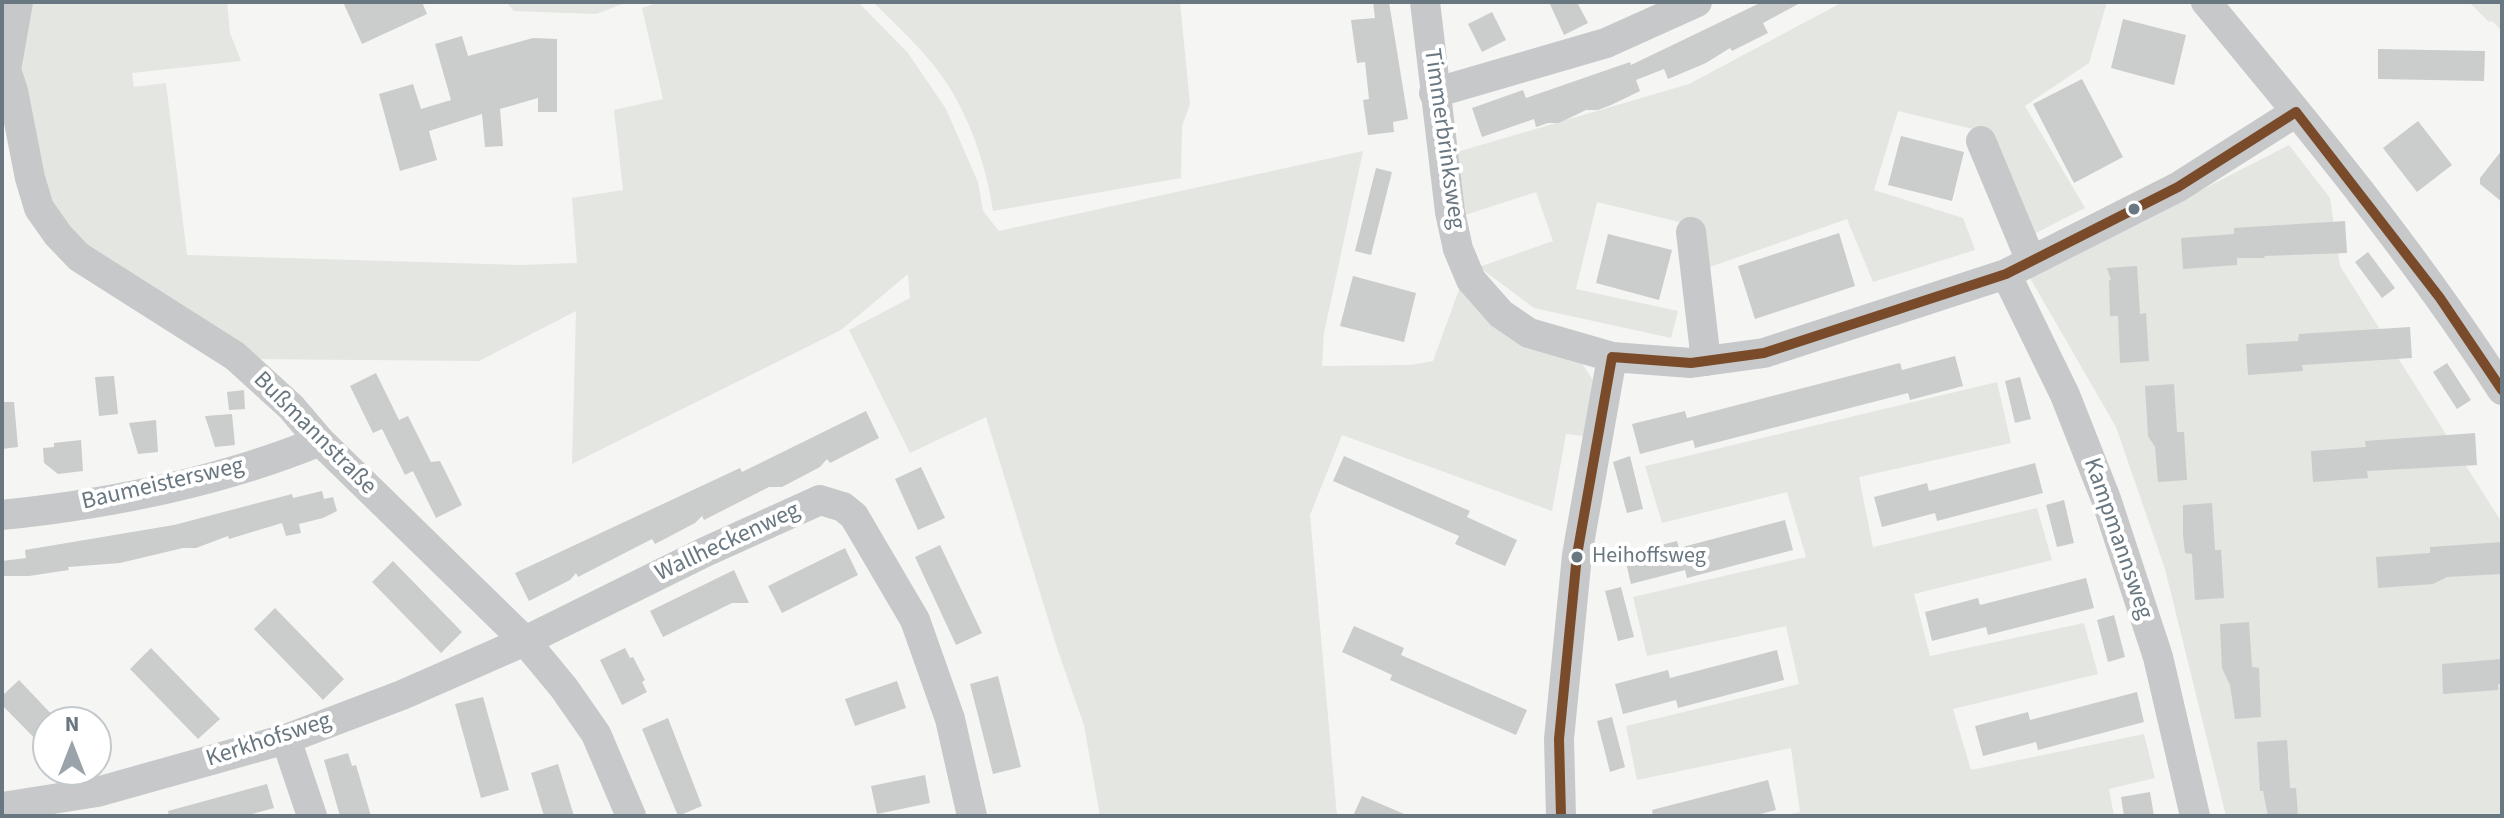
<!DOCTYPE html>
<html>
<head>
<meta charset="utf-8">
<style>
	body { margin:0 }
	#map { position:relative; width:2504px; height:818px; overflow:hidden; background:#f5f5f4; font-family:"Source Sans 3",sans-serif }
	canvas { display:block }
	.frame { position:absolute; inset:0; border:4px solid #697781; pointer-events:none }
	.north { position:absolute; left:32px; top:706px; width:80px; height:80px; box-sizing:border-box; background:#fff; border:2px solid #c3c9cd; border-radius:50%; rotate:0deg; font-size:22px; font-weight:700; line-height:32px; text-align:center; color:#697781 }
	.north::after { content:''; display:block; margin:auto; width:28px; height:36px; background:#9aa3a9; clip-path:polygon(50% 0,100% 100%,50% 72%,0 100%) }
</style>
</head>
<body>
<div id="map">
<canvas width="2504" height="818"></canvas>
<div class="frame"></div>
<div class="north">N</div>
</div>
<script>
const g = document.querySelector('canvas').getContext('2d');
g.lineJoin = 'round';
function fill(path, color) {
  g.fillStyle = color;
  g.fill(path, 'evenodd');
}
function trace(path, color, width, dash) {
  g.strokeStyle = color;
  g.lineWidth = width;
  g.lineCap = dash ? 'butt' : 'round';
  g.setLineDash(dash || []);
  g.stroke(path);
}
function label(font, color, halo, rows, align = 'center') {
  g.font = font + ' "Source Sans 3",sans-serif';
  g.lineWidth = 8;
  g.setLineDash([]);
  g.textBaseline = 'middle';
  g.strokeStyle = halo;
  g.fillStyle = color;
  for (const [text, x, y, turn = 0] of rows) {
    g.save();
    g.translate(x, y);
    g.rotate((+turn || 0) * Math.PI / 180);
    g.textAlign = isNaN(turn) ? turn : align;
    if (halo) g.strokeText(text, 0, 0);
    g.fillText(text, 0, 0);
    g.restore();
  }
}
fill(new Path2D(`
	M27 2H227L230 33 241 61 132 73 134 87 166 83 187 255 520 265 577 263 572 198 623 190 614 110 663 99 642 8 659 2H858L908 53 946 109 978 182 983 211 999 231 1363 151 1324 333 1322 366 1411 365 1433 361 1460 287 1581 362 1593 380 1583 436 1566 434 1552 511 1342 435 1310 515 1337 816H1100L1084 725 1058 651 986 417 910 453 849 330 910 298 908 274 841 330 572 464 576 311 479 361 251 359 86 255 47 203 20 76Z
	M506 2H628L596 14 514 11Z
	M873 2H1180L1190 104 1182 126 1181 178 993 211C987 171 974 130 954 95 934 59 901 30 873 2Z
	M1843 2H2107L2089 63 2025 106 2085 208 2032 235 1989 133 1898 111 1874 190 1963 218 1975 250 1873 282 1847 219 1707 268 1704 228 1597 202 1576 289 1678 311 1671 338 1534 308 1479 267 1553 241 1536 192 1462 216 1457 152 1689 84Z
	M2469 2H2502V31L2492 21 2489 22Z
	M2289 145 2330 198 2340 266 2502 523V816H2226L2165 569 2116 427 2030 278Z
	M1997 382 2011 443 1859 477 1873 547 2037 508 2052 560 1914 594 1930 656 2084 623 2098 674 1953 709 1971 770 2144 734 2155 778 2109 789 2114 816H1783L1800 812 1791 748 1637 780 1626 726 1799 684 1786 626 1647 656 1633 597 1806 557 1787 492 1662 523 1645 466Z`), '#e4e6e2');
fill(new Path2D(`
	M343 2H422L427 14 362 44Z
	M1373 2H1389L1408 119 1393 122 1394 132 1368 135 1363 100 1369 99 1365 62 1357 63 1351 20 1375 18Z
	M1549 2H1577L1588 23 1564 35Z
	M1762 2H1802L1763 23 1768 33 1732 51 1730 48 1706 63 1668 79 1664 69 1636 80 1640 91 1611 105 1598 110H1586L1559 123H1548L1536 127 1534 119 1482 137 1472 108 1523 90 1526 98 1630 62 1631 65Z
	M1492 12 1506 40 1482 52 1468 24Z
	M2123 19 2186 35 2174 85 2111 68Z
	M462 36 468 56 533 38 557 39V112H538V98L500 109 503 146 485 147 482 114 429 131 437 160 400 171 379 94 413 84 421 109 451 100 435 44Z
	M2378 49 2485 51 2484 81 2378 79Z
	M2082 79 2123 157 2074 183 2033 104Z
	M2418 121 2452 165 2417 192 2383 148Z
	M1901 136 1964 152 1952 201 1888 185Z
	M2502 150V202L2480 184V178Z
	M1376 168 1392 172 1371 255 1355 251Z
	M2345 221 2347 253 2264 256 2265 258H2237V265L2183 269 2181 238 2234 234V228Z
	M1839 233 1855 286 1755 319 1738 266Z
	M1608 234 1672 250 1659 300 1596 283Z
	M2368 252 2395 288 2382 298 2355 262Z
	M2137 266 2140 314 2146 313 2149 361 2120 363 2118 316H2110L2109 280H2111L2107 268Z
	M1353 276 1416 293 1404 342 1340 326Z
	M2410 327 2412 358 2302 365 2303 371 2248 375 2246 344 2298 341 2299 334Z
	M1955 356 1963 386 1910 400 1908 393 1695 448 1693 440 1640 454 1632 424 1685 411 1687 418 1900 363 1902 370Z
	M2447 363 2471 400 2457 409 2433 372Z
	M376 373 399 420 408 416 431 462 440 461 462 505 436 518 413 471 405 475 382 429 373 433 350 386Z
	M114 376 118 414 99 416 95 377Z
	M2020 377 2031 419 2015 423 2005 381Z
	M2174 384 2177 432H2184L2187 480 2158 482 2155 447 2148 436 2145 386Z
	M244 390 245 409 229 410 227 392Z
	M2 402H14L18 447 2 449Z
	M866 411 879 438 830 463 827 459 820 467 782 487H769L704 520 702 516 695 523 655 544 652 539 578 577 576 573 570 580 529 601 515 573 740 468 742 472Z
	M232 414 235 445 215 447 205 416Z
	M156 420 158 452 138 454 129 423Z
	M2475 433 2477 465 2367 471 2368 478 2313 482 2311 451 2366 447 2365 441Z
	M81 440 83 471 58 474 44 463 43 448 54 447V443Z
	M1344 456 1470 511 1467 517 1517 540 1505 566 1455 544 1459 536 1333 481Z
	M1630 456 1643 509 1627 513 1613 462Z
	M2035 463 2043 493 1937 521 1935 513 1882 527 1874 497 1927 483 1929 491Z
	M921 467 945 518 918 530 895 479Z
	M322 491 324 499 333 497 337 511 323 518 299 524 301 533 286 536 282 523 229 539 228 536 196 548H183L120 563 68 567 69 570 29 576H2V561L26 558 25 550 174 525 292 494 293 498Z
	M2064 500 2074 543 2057 547 2046 505Z
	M2212 503 2215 550H2221L2224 598 2195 600 2192 554 2185 553 2183 535V505Z
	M1785 520 1793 550 1687 578 1685 570 1631 584 1624 554 1677 541 1679 548Z
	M2502 542V574L2447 577 2433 584 2378 588 2376 557 2430 553V547Z
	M940 545 982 633 956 645 915 557Z
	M845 548 858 575 782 613 768 586Z
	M393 561 462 632 441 653 372 582Z
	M734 570 749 603H732L663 637 650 611Z
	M2086 578 2094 608 1988 635 1986 627 1932 641 1925 612 1978 598 1980 605Z
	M1621 587 1634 637 1618 641 1605 591Z
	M275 608 344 679 323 700 254 629Z
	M2114 615 2125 657 2108 662 2097 620Z
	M2249 622 2252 667 2259 668 2261 717 2235 719 2230 685 2222 668 2220 624Z
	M1354 626 1404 648 1401 655 1527 710 1516 735 1390 680 1392 675 1342 652Z
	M151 648 220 719 198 739 130 669Z
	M625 648 630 658 633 657 645 680 642 682 647 692 622 705 600 660Z
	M1777 650 1784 680 1678 708 1676 700 1623 714 1615 684 1668 670 1670 678Z
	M2502 659V684H2498V690L2443 694 2442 664Z
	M998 676 1021 767 993 774 970 684Z
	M19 680 59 722H48V752L2 705V696Z
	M897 681 906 708 855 726 845 699Z
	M2137 692 2144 722 2038 750 2036 742 1983 756 1975 726 2028 712 2030 720Z
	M483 697 509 790 481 798 455 704Z
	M1612 717 1625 767 1610 772 1597 721Z
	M668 718 702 806 678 816 642 729Z
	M2287 740 2290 788H2296L2298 816H2268L2263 791H2260L2257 742Z
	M348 753 352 766 356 765 371 816H340L324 760Z
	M558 764 574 816H544L531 773Z
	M925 775 930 803 877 814 871 786Z
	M1768 780 1776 810 1753 816H1653L1652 810Z
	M267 784 274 808 245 816H169L168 811Z
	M2150 792 2154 816H2124L2121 797Z
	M1362 796 1409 816H1353Z`), '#cbcccc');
trace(new Path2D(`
	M18 2 6 70 13 91 30 178 39 208 58 235 79 257 235 356 291 407 320 441 525 641 564 688 596 734 631 816
	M1425 2 1450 212 1458 249 1471 280 1501 314 1529 333 1612 357 1691 363 1764 353 2006 274 2178 187 2296 112
	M2206 2C2310 127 2414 253 2502 390
	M1434 93 1606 43 1697 2
	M1981 141 2031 261
	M1691 232 1706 361
	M2006 274 2065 395 2106 499 2158 657 2195 816
	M2 515C109 504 220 482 320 441
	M286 739 312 816
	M2 807 97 792 286 739 402 695 525 641 705 552 820 500 843 507 854 516 915 620 950 719 972 816
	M1561 816 1559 739 1577 555 1612 357`), '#c6c8c9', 30);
trace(new Path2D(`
	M2296 112 2440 298 2502 390
	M1612 357 1691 363 1764 353 2006 274 2178 187 2296 112
	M1561 816 1559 739 1577 555 1612 357`), '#7a4b2a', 10);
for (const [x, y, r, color] of [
	[2134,209,7,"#697781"],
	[1577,557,7,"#697781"]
]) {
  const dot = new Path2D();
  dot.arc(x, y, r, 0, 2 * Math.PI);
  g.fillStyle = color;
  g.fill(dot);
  trace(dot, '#fff', 3);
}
label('22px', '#697781', '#fff', [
	["Heihoffsweg",1592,557]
], 'left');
label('24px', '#697781', '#fff', [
	["Timmerbrinksweg",1443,139,82],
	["Bußmannstraße",314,434,45],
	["Baumeistersweg",163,485,-13],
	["Kampmannsweg",2117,539,71],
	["Wallheckenweg",728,543,-25],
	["Kerkhofsweg",269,741,-18]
]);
</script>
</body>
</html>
